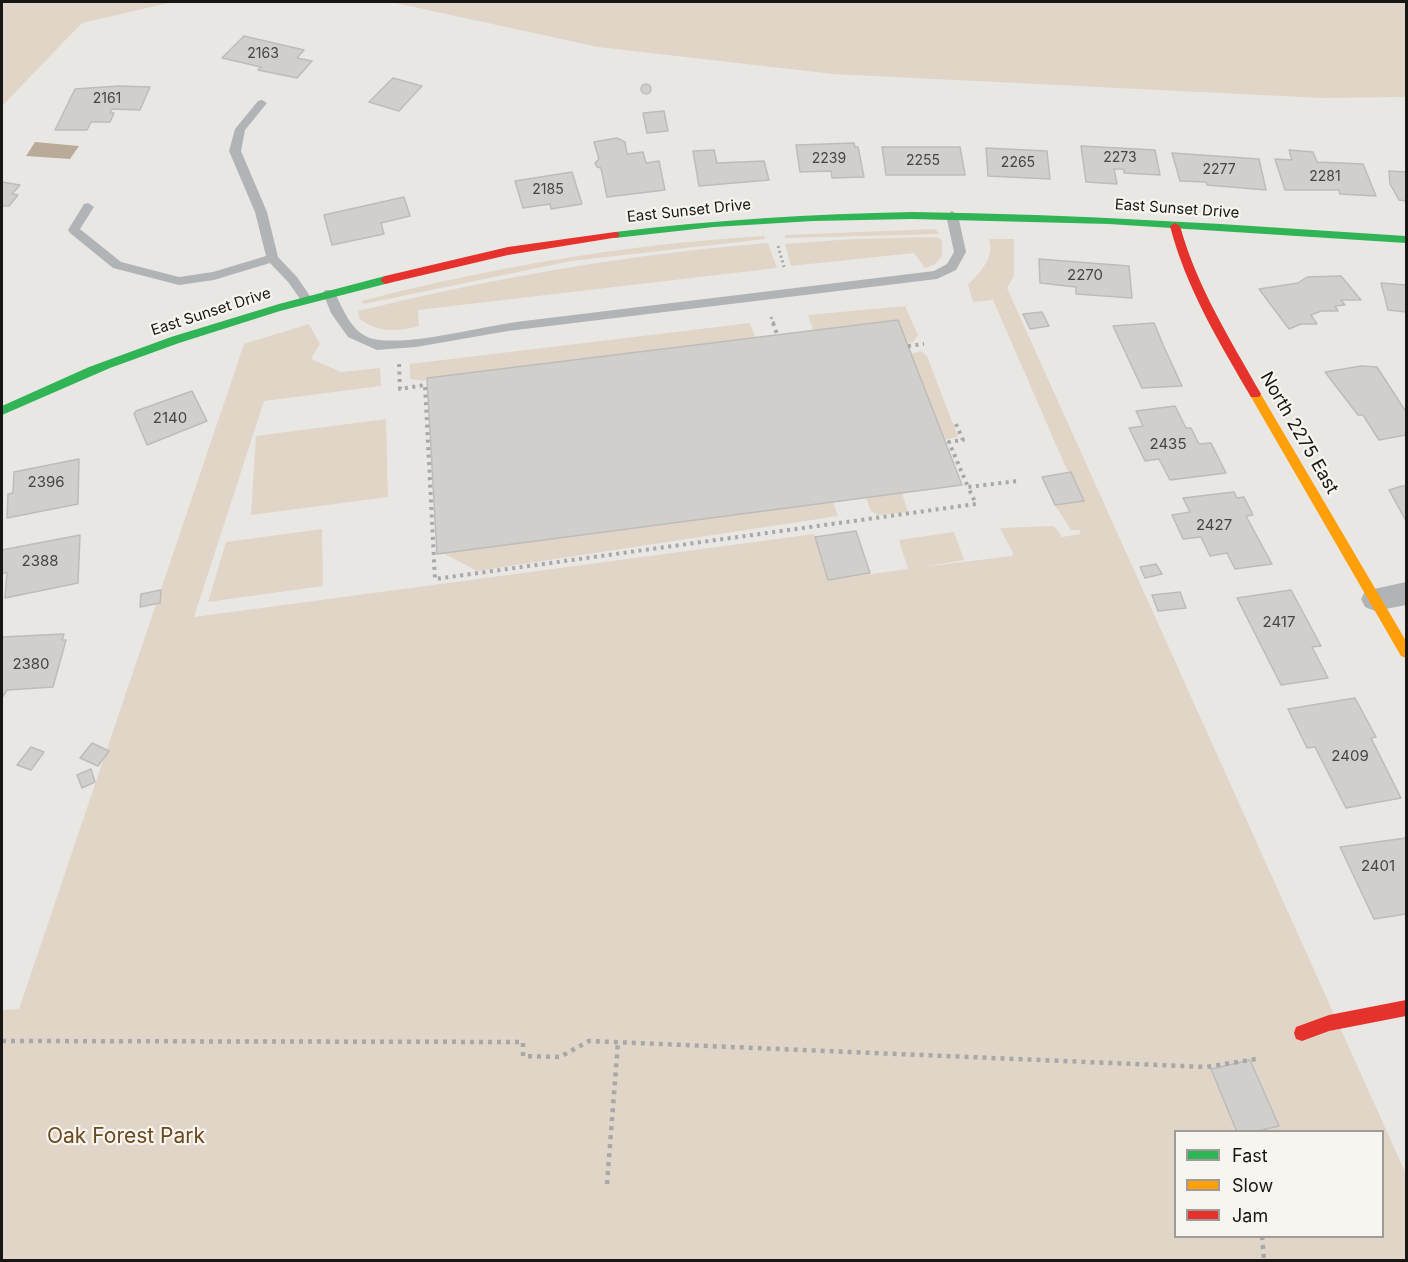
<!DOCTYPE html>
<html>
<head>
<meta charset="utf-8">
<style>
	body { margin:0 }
	#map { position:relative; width:1408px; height:1262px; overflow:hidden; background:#e9e7e4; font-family:Inter,sans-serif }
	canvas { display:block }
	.frame { position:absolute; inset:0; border:3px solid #181615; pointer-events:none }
	.legend { position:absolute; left:1174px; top:1130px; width:210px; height:108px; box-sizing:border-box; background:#f8f4ef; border:2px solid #9e9b98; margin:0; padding:8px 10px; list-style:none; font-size:18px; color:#181615 }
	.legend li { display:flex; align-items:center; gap:12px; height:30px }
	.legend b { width:30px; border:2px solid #9e9b98 }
</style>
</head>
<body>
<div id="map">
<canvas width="1408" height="1262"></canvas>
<div class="frame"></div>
<ul class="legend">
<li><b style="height:8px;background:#30b455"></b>Fast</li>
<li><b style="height:8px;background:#ff9f0a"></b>Slow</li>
<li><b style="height:8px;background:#e5322d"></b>Jam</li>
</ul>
</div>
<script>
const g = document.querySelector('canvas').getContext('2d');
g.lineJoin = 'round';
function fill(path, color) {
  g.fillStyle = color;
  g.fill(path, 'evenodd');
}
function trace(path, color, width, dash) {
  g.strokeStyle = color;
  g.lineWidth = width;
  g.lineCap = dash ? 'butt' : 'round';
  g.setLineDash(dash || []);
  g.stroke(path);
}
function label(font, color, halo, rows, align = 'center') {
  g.font = font + ' Inter,sans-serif';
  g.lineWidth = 4.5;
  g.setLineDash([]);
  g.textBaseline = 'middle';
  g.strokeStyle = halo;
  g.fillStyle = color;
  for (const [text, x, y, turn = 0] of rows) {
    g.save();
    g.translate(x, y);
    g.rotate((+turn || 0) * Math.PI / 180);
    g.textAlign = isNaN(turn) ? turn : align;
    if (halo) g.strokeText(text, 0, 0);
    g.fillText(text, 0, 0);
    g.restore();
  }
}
fill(new Path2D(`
	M2 2H173L82 23 2 106Z
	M391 2H1406V97L1322 98 833 74 598 47Z
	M935 229 940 234 785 238V235Z
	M764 236 765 239 571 261 364 304 361 301C493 267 628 244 764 236Z
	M937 237 942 240V256L934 265 925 268 914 253 791 266 785 244 852 239Z
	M989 239H1014V276L1007 288 1406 1174V1260H2V1010L19 1009 244 344 309 324 320 344 311 359 341 372 380 368 381 386 264 401 194 617 814 534 829 580 908 569 899 540 954 532 964 560 922 567 1012 556 1013 553 1000 528 1054 526 1062 537 1081 534 1079 530H1071L1055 505 1084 500 1071 472 1067 470 993 300 973 302 968 285C980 272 995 258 989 239ZM1176 1132H1382V1236H1176Z
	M768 243 777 268 418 310 419 326C398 332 376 333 359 318L358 311C494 278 629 254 768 243Z
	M905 306 918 335 913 342 907 343 897 320 813 330 808 315Z
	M750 323 755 337 427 378 424 381 410 379V364Z
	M921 351 927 356 958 437 944 440 911 354Z
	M386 419 388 497 251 515 256 436Z
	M902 493 908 512 878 515 871 511 866 498Z
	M833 502 838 516 477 571 443 553Z
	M322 529 323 586 208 602 226 542Z`), '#e1d5c8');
fill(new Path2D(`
	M35 142 79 146 70 159 26 156Z`), '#b9ab98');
const building = new Path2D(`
	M244 36 304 50 297 58 312 61 297 78 258 70 261 67 222 58Z
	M393 78 422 86 399 111 369 102Z
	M641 89a5 5 0 1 1 10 0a5 5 0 1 1-10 0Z
	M119 86 150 87 140 110 112 109 110 113H114L110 122H91L87 130H55L75 89Z
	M664 111 668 131 647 133 643 113Z
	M617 138 625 142 627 154 643 152 646 163 659 161 665 190 607 197 601 168 597 167 595 163 599 159 594 142Z
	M854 143 855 147H858L864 177 832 178 831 171 800 172 796 145Z
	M1081 146 1155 150 1160 175 1124 173V169H1114L1117 184 1086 182Z
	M882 147H960L965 175H886Z
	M986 148 1047 151 1050 179 988 176Z
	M714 150 717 163 764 161 769 180 699 186 693 151Z
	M1289 150 1313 152 1317 162 1363 164 1376 196 1340 194 1339 190H1285L1275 159 1292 160Z
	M1172 153 1259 159 1266 190 1207 185 1206 182 1180 181Z
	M1389 171 1406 172V201L1399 200 1390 184Z
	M572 172 582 204 551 209 550 204 523 208 515 181Z
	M2 182 20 185 12 194 18 195 9 206H2Z
	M404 197 410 216 381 223 384 234 332 245 324 215Z
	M1039 259 1129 266 1132 298 1076 294V287L1040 283Z
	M1341 276 1361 300H1341L1345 305 1335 306 1338 311H1321L1311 315 1317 324H1301L1289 329 1259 289 1298 283 1307 277Z
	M1381 283 1406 285V312L1388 310Z
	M1042 312 1049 326 1030 329 1023 314Z
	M898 320 962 485 437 554 427 378Z
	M1154 323 1164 347 1182 386 1142 388 1113 326Z
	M1361 366 1377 367 1406 412V435L1379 440 1363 415H1358L1325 372Z
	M192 391 207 421 147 445 134 414 136 411Z
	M1175 406 1186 428H1191L1199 444 1211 443 1226 473 1170 480 1159 459 1145 461 1129 428 1143 426 1136 411Z
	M79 459 78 504 7 518 8 494 13 493 14 472Z
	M1071 472 1084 501 1055 505 1042 477Z
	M1402 486H1406V521L1389 490Z
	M1234 492 1237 498 1244 497 1253 515 1246 516 1272 564 1235 569 1227 553 1210 556 1201 537 1183 539 1172 515 1190 512 1183 498Z
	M856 531 870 573 828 580 815 537Z
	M80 535 78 583 5 598 7 572 2 574V550Z
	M1156 564 1162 574 1145 578 1140 567Z
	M161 590 160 603 140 607 141 594Z
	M1291 590 1321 646 1312 647 1328 678 1281 685 1237 598Z
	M1180 592 1186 608 1158 611 1152 595Z
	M64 634 62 640H66L53 687 7 690 2 698V637Z
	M1355 698 1376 737 1371 738 1401 798 1346 808 1315 747 1307 748 1288 709Z
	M92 743 109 751 98 766 80 758Z
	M31 747 44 752 31 770 17 765Z
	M91 769 95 782 82 788 77 775Z
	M1406 838V914L1374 919 1340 847Z
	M1250 1060 1279 1126 1253 1132H1237L1211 1069Z`);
fill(building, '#d0cfcc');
trace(building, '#bebcba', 1.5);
trace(new Path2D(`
	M778 246 784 267
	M771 317 774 324`), '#a7a8a8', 3, [2, 3]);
trace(new Path2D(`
	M773 323 777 334
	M908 346 924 344
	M399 364 400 389 425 385 435 579 976 504 968 487 1018 481
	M956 424 963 440 949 442 968 487`), '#a7a8a8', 4, [3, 4.5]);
trace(new Path2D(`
	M2 1041 523 1042V1056L560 1057 589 1041 1206 1067 1256 1059
	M607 1184 618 1042
	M1262 1236 1264 1260`), '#a7a8a8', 4.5, [4, 5]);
fill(new Path2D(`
	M262 100 267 103 245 130 241 151 267 212 278 257 297 277 312 299 310 302H302L289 283 270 263 214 280 179 285 113 268 70 233 68 230 84 204 88 203 94 207 80 229 121 262 179 277 213 272 266 256 255 212 229 151 235 129 258 101Z
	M952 211 958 215 966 252 956 270 937 279 508 331 416 347 377 350 348 337 331 313 323 293 325 290H333C345 311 352 338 380 340 421 344 481 326 524 321 661 304 798 288 934 271L947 264 954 252 946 215Z`), '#b0b4b6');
fill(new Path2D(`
	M1406 582V605L1375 611 1365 607 1361 599 1365 591Z`), '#b0b4b6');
fill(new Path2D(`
	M912 212C1077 214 1241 225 1406 236V243L1109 224 912 219 813 221 714 227 615 238 610 235 615 232C714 220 812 214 912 212Z
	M385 276 390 280 389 283 280 311 179 343 110 368 2 415V406L89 367 171 337 279 304Z`), '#30b455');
fill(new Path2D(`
	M1255 390 1259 391 1406 641V658L1401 656 1251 397 1249 394Z`), '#ff9f0a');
fill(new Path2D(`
	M1175 223 1180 226C1197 287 1230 339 1261 394L1259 397H1251C1219 342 1186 288 1170 226Z
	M615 232 619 233V237L508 255 385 284 380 280 385 276 508 247Z
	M1406 1000V1016L1329 1031 1302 1041 1296 1039 1294 1033 1296 1027 1329 1015Z`), '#e5322d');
label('14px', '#474544', null, [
	["2163",263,54],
	["2161",107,99],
	["2273",1120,158],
	["2239",829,159],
	["2255",923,161],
	["2265",1018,163],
	["2277",1219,170],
	["2281",1325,177],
	["2185",548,190]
]);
label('15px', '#181615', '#f8f4ef', [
	["East Sunset Drive",1177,209,4],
	["East Sunset Drive",689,211,-6],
	["East Sunset Drive",211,312,-18]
]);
label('15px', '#474544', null, [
	["2270",1085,275],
	["2140",170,418],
	["2435",1168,444],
	["2396",46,482],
	["2427",1214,525],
	["2388",40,561],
	["2417",1279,622],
	["2380",31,664],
	["2409",1350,756],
	["2401",1378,866]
]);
label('18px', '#181615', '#f8f4ef', [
	["North 2275 East",1299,433,60]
]);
label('21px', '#69491e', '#f8f4ef', [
	["Oak Forest Park",126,1137]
]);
</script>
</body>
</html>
